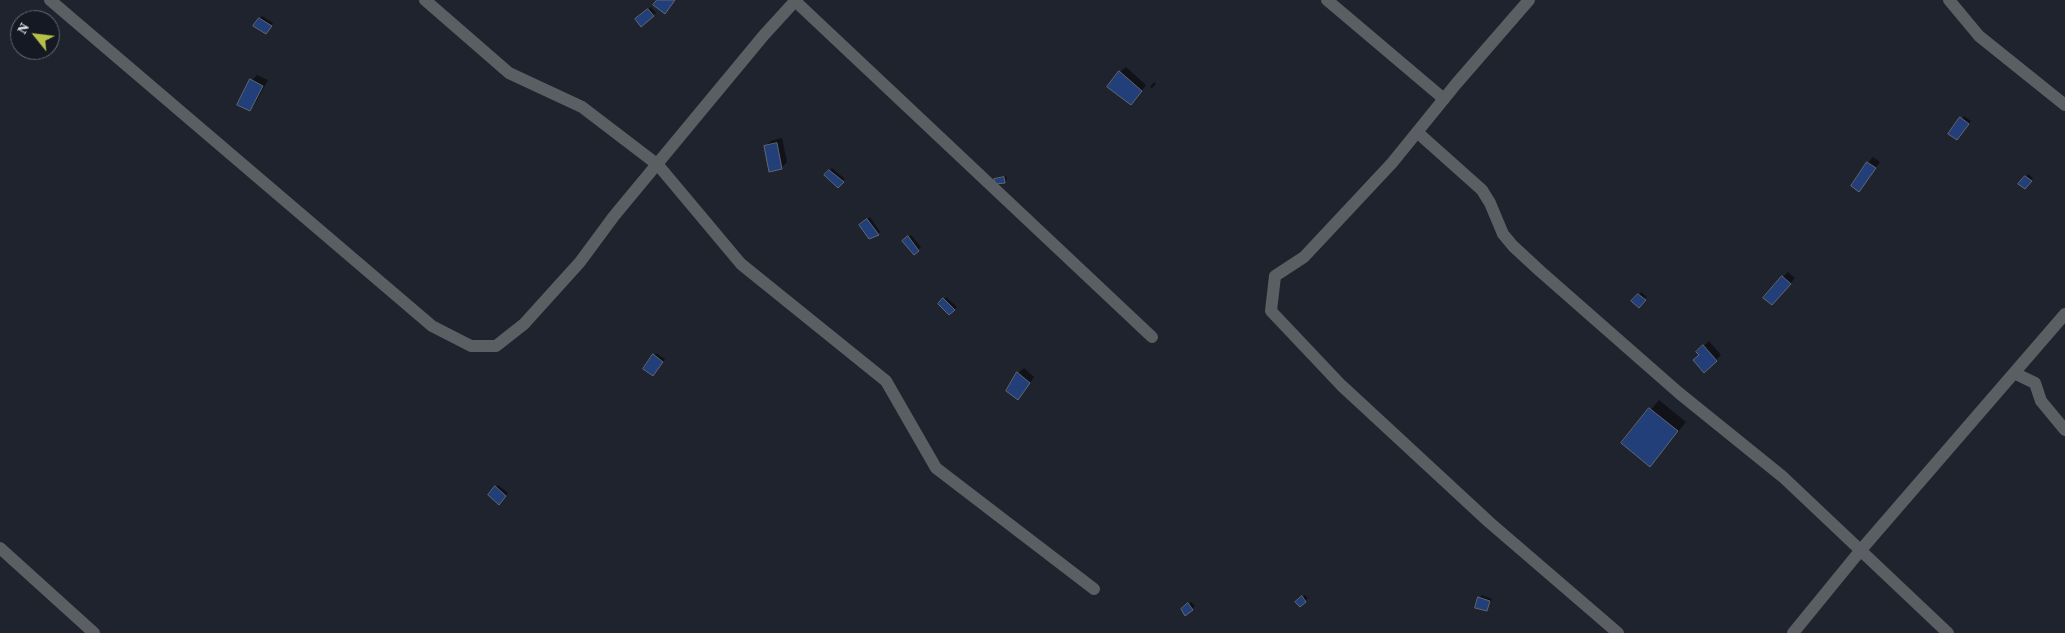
<!DOCTYPE html>
<html>
<head>
<meta charset="utf-8">
<style>
	body { margin:0 }
	#map { position:relative; width:2065px; height:633px; overflow:hidden; background:#1e232d; font-family:"Source Serif 4",serif }
	canvas { display:block }
	.north { position:absolute; left:10px; top:10px; width:50px; height:50px; box-sizing:border-box; background:#141923; border:1px solid #646971; border-radius:50%; rotate:299deg; font-size:14px; font-weight:700; line-height:20px; text-align:center; color:#dce0e7 }
	.north::after { content:''; display:block; margin:auto; width:18px; height:22px; background:#b8c147; clip-path:polygon(50% 0,100% 100%,50% 72%,0 100%) }
</style>
</head>
<body>
<div id="map">
<canvas width="2065" height="633"></canvas>
<div class="north">N</div>
</div>
<script>
const g = document.querySelector('canvas').getContext('2d');
g.lineJoin = 'round';
function fill(path, color) {
  g.fillStyle = color;
  g.fill(path, 'evenodd');
}
function trace(path, color, width, dash) {
  g.strokeStyle = color;
  g.lineWidth = width;
  g.lineCap = dash ? 'butt' : 'round';
  g.setLineDash(dash || []);
  g.stroke(path);
}
fill(new Path2D(`
	M651 7 656 13 641 25 639 17Z
	M262 16 273 23 268 30 255 25Z
	M1126 67 1146 85 1136 98 1120 72Z
	M257 75 268 80 255 104 250 110 252 80Z
	M1154 82 1156 84 1152 88 1150 87Z
	M1964 116 1971 121 1959 136 1950 134Z
	M782 138 787 162 781 168 766 146 771 141Z
	M1873 157 1880 162 1859 190 1868 163Z
	M832 168 845 179 838 186 826 175Z
	M2028 174 2033 178 2025 188 2020 183Z
	M1006 176 1007 179 1004 182 996 180Z
	M870 217 880 232 878 234 863 223Z
	M911 235 921 247 914 254 904 241Z
	M1788 272 1795 278 1777 298 1783 277Z
	M1641 292 1647 297 1639 306 1633 301Z
	M946 297 957 307 950 313 940 304Z
	M1709 341 1721 355 1716 360 1698 352Z
	M656 353 665 359 655 372 654 355Z
	M1024 368 1034 377 1023 393 1018 373Z
	M1659 400 1686 422 1658 457 1623 443Z
	M498 485 508 493 502 501 496 487Z
	M1305 595 1308 598 1300 605 1297 602Z
	M1482 595 1492 599 1487 610 1479 598Z
	M1191 602 1195 606 1186 614 1185 607Z`), '#0007');
const building = new Path2D(`
	M657 0H675L665 14 653 5Z
	M648 9 654 16 641 27 635 19Z
	M259 18 272 26 266 34 253 26Z
	M1119 71 1142 91 1131 105 1107 87Z
	M250 79 263 86 250 111 237 105Z
	M1960 117 1969 124 1957 140 1948 134Z
	M777 143 782 169 769 172 764 146Z
	M1867 162 1876 168 1859 192 1851 186Z
	M829 170 844 182 838 188 824 175Z
	M2025 176 2032 181 2025 189 2018 184Z
	M1004 177 1005 183 995 184 994 179Z
	M867 219 879 235 869 239 859 225Z
	M908 236 919 251 914 255 902 241Z
	M1782 276 1791 284 1772 305 1763 298Z
	M1638 294 1646 300 1639 308 1631 301Z
	M943 298 955 310 949 315 938 304Z
	M1703 345 1717 361 1704 373 1693 360 1699 355 1696 352Z
	M653 354 663 362 653 376 643 369Z
	M1017 372 1030 383 1018 400 1006 391Z
	M1649 408 1678 431 1650 467 1621 443Z
	M495 486 506 496 499 505 488 495Z
	M1302 596 1306 602 1300 607 1295 602Z
	M1478 597 1490 601 1487 611 1475 608Z
	M1188 603 1193 610 1185 616 1181 609Z`);
fill(building, '#233f7a');
trace(building, '#616773', 1);
trace(new Path2D(`
	M50 0 432 326 471 346H496L524 324 580 262 614 216 764 35 796 0
	M425 0 509 73 582 107 658 165 741 264 886 381 936 468 1094 589
	M794 0 1152 337
	M1327 0 1444 99
	M1529 0 1456 84 1392 163 1304 257 1275 276 1271 311 1341 385 1489 522 1618 633
	M1949 0 1979 36 2065 105
	M1417 132 1482 190 1490 203 1503 234 1513 246 1540 271 1679 393 1783 477 1948 633
	M2014 373 2035 383 2041 401 2065 430
	M0 548 94 633
	M1793 633 1860 551 2065 314`), '#5b5e63', 12);
</script>
</body>
</html>
